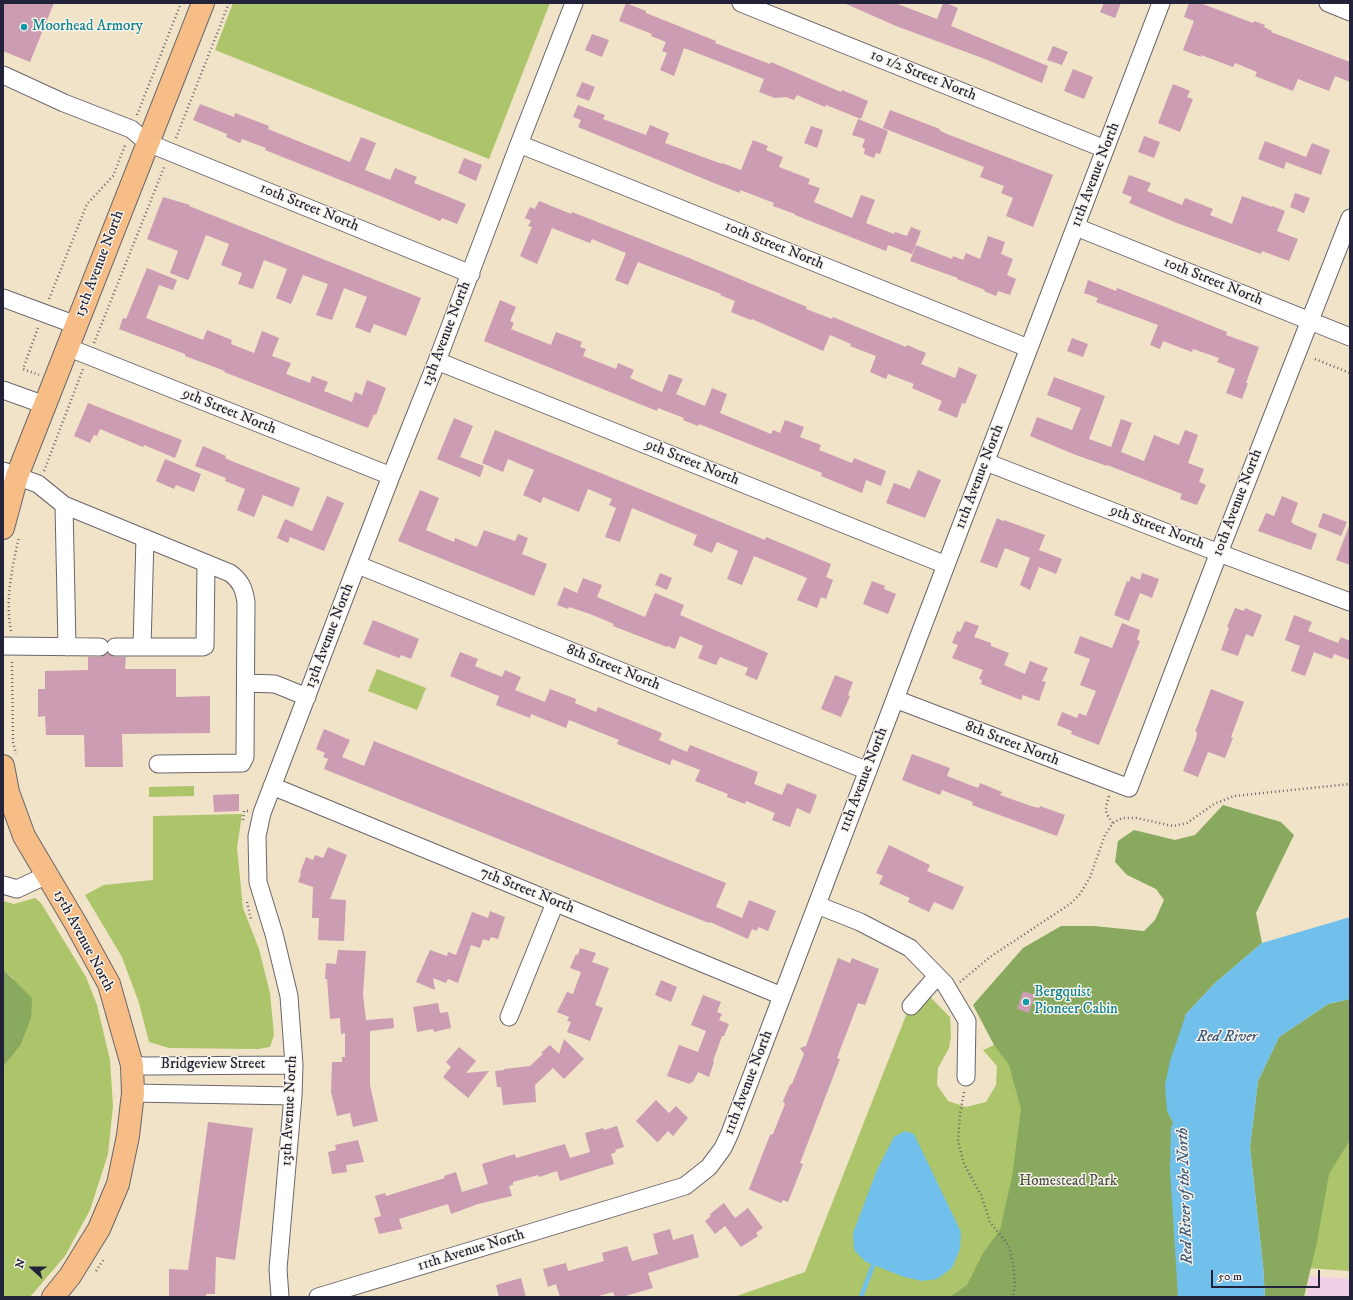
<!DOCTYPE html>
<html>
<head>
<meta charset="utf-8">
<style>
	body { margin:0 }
	#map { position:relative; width:1353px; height:1300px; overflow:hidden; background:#f0e3c8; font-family:"IM FELL DW Pica",serif }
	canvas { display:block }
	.frame { position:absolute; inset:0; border:4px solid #22223b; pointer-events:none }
	.north { position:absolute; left:12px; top:1248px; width:40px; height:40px; -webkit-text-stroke:3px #f7f3e8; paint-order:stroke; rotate:291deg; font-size:11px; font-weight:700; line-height:16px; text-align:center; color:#22223b }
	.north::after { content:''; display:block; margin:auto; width:14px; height:18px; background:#22223b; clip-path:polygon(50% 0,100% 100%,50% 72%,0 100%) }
	.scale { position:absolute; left:1211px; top:1270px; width:109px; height:18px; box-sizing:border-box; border:2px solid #22223b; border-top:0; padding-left:5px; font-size:12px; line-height:14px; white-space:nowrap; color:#22223b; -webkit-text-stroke:3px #f7f3e8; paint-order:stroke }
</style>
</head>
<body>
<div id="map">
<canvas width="1353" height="1300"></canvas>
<div class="frame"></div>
<div class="north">N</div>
<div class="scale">50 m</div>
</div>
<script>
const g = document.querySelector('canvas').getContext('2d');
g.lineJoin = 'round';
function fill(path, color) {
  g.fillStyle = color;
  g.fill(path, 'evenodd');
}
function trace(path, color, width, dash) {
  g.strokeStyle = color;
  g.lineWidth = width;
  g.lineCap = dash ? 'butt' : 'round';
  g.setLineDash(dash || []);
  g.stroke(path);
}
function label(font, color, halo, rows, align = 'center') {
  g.font = font + ' "IM FELL DW Pica",serif';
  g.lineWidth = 3;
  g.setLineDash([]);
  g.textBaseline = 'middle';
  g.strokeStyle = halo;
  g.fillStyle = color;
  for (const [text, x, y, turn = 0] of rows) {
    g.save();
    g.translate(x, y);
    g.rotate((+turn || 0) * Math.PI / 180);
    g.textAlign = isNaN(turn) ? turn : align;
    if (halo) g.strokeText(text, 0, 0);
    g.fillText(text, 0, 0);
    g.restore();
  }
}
fill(new Path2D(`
	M1309 1276 1350 1279V1297H1307Z`), '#efd0e6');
fill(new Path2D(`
	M233 3H550L489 159 215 50Z
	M377 669 426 688 417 710 368 691Z
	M194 786V796L149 797V787Z
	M242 814 237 848 243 908 259 949 270 993 274 1035 270 1047 258 1049 169 1048 149 1042 139 1003 122 957 85 895 104 885 153 880V816Z
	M35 898 41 903 86 977 97 1005 110 1060 113 1106 108 1154 90 1210 65 1256 30 1297H3V1067L20 1046 13 978 3 969V901L14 904Z
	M918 985 950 1017 951 1036 949 1048 938 1068 937 1085 948 1101 966 1107 986 1102 996 1085 997 1066 983 1050 994 1045 1170 1061 1192 1297H734L805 1272Z
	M1350 1054V1271L1306 1268Z`), '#acc46a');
fill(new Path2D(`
	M1223 805 1281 822 1294 835 1256 913 1262 943 1215 983 1186 1014 1167 1111 1179 1134 1186 1190 1192 1297H950L967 1285 983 1253 1000 1230 1012 1177 1021 1109 1009 1065 994 1045 973 1005 1023 948 1061 926H1094L1144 931 1155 920 1164 900 1156 889 1127 875 1115 862 1118 841 1134 830 1175 840 1195 835Z
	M3 969 32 998 31 1018 20 1046 3 1067Z
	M1350 999V1140L1329 1174 1317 1242 1304 1297H1265L1263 1266 1250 1147 1258 1081 1279 1037 1328 1004Z`), '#89aa5e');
fill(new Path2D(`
	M1350 917V999L1328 1004 1279 1037 1258 1081 1250 1147 1263 1266 1265 1297H1192L1186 1190 1179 1134 1167 1111 1165 1085 1170 1061 1186 1014 1215 983 1262 943Z
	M905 1131 914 1134 961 1232 960 1249 952 1268 937 1279 922 1281 904 1277 866 1262 854 1250 853 1233 877 1170 894 1137Z`), '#71bfeb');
trace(new Path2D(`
	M861 1297 875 1260`), '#71bfeb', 4.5);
trace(new Path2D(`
	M1184 1130 1183 1169 1191 1297`), '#71bfeb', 26);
fill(new Path2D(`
	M3 3H54L30 62 3 51Z
	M626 3 646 11V13L716 41 715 43 770 64 771 62 841 92 842 90 868 101 861 119 826 105 825 107 797 95 794 100 786 97 775 98 759 92 764 79 684 48 674 76 660 70 667 53 662 51 666 42 651 36 652 34 619 21Z
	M844 3H895L937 19 943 3H946L958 8 951 26 1048 66 1042 83 985 59 896 26Z
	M1104 3H1121L1115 18 1100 12Z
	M1189 3H1200L1253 23 1254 21 1265 25 1264 27 1272 31 1271 32 1350 62V82L1335 76 1329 91 1298 79 1293 91 1255 76 1257 72 1235 63 1233 67 1201 55V57L1183 50 1194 21 1184 17Z
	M592 34 609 40 602 57 585 50Z
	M1053 46 1068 52 1062 65 1047 60Z
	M1073 69 1093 77 1084 99 1064 91Z
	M582 82 595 87 589 101 576 96Z
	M1173 84 1190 91 1187 97 1193 99 1180 132 1158 123Z
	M200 104 234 117 235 113 269 126 268 129 350 162 361 137 376 143 365 170 390 180 395 168 417 177 414 183 466 204 457 224 442 218 440 221 383 197 265 150 266 148 242 139 240 143 226 137 227 134 193 120Z
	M578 105 605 115 603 119 646 135 650 125 669 133 665 143 722 164V163L741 170 753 140 768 146 766 150 783 157 779 167 810 179 808 184 820 188 814 202 852 218 861 195 875 200 866 223 894 234 895 232 907 236 911 227 921 231 912 254 888 245 886 251 795 215V214L773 206 774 203 740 190V193L714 183 578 127 581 120 573 117Z
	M890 110 940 129 939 130 947 134 1053 175 1033 227 1006 216 1013 198 1001 193 1004 186 980 177 984 167 883 128Z
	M858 119 888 131 880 154 876 153 874 158 864 154 865 149 862 147 865 139 852 135Z
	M811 126 823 130 817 148 804 143Z
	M1144 136 1160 142 1154 158 1138 152Z
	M1265 141 1306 157 1312 143 1330 150 1321 175 1286 162 1284 169 1258 159Z
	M464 158 482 165 476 181 458 173Z
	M1129 175 1151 183 1147 191 1182 205 1185 198 1213 209 1210 215 1232 224 1242 196 1272 207V206L1285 211 1277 231 1298 239 1289 261 1262 251 1261 254 1177 223 1129 203 1132 197 1122 193Z
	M1295 193 1310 198 1304 213 1290 207Z
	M163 197 190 205 189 206 421 298 406 336 374 324 370 333 355 327 367 297 344 288 332 320 316 315 328 284 303 275 291 304 276 298 287 269 264 260 253 289 238 284 242 273 221 265 229 244 206 235 189 279 188 280 170 273 178 251 147 239Z
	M539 201 571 214 572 212 689 258 807 307 806 309 832 319 833 317 906 347 907 345 926 353 921 364 955 378 959 367 977 375 965 404 962 403 957 418 938 410 942 401 912 388 914 384 888 374 886 379 870 372 876 356 850 346 851 344 830 335 823 351 752 319 751 320 731 312 735 301 720 295 721 294 638 262 628 285 615 280 626 253 592 239 590 243 552 228 537 264 520 256 532 227 528 226 531 221 525 218 530 207 535 209Z
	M988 236 1005 242 1001 254 1013 259 1007 275 1016 279 1010 295 998 291 996 296 984 291 985 290 957 279 958 278 910 261 916 245 952 259 953 256 963 260 966 253 980 259Z
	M147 268 177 280 173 290 159 285 146 318 203 340 207 330 232 340 231 344 254 353 262 331 279 338 272 356 291 363 286 374 310 383 312 376 328 382 324 391 352 402 355 392 362 395 367 380 386 388 376 415 374 414 368 428 224 372 225 371 185 356V354L119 329 123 318 126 319Z
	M1088 280 1116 291 1117 288 1168 308 1227 332 1226 335 1259 347 1246 383H1248L1242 399 1226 393 1235 369 1217 362 1219 358 1193 349 1192 352 1163 341 1160 349 1150 345 1158 325 1096 302 1098 298 1084 293Z
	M500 300 516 307 510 321 514 323 511 329 551 345 556 332 582 342 580 347 586 349 583 356 616 369 618 363 634 370 630 378 662 392 669 374 683 379 676 394 705 406 712 388 727 394 720 413 771 434 773 430 780 433 785 420 804 427 800 437 821 445 819 450 852 463 854 458 886 471 881 486 866 480 862 493 821 476 822 473 699 424 698 426 683 420 684 418 658 408 657 411 484 341Z
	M1072 338 1088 344 1083 357 1067 351Z
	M1054 377 1105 396 1089 439 1111 447 1121 419 1132 423 1121 452 1144 461 1154 435 1179 445 1185 430 1198 435 1188 463 1204 469 1199 482 1206 485 1197 505 1180 499 1182 494 1107 465V466L1076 455 1030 436 1037 417 1072 430 1081 408 1047 395Z
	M88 403 182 440 175 458 144 445 143 447 100 429 97 436 94 435 90 443 74 436Z
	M454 418 473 426 460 457 484 466 480 477 437 459Z
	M495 430 765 540 766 537 831 564 826 577 833 580 826 599 821 597 817 608 797 600 807 578 754 556 742 585 727 579 738 551 717 542 712 553 693 545 697 535 632 508 620 542 605 537 616 508 609 505 612 499 588 489 579 512 543 497 541 503 523 495 534 470 508 459 503 472 482 463Z
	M203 446 226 456 225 458 229 460 300 488 293 507 263 495 254 517 237 510 245 489 225 481 226 478 195 466Z
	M165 459 201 474 194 492 176 485 174 489 156 481Z
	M918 470 941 480 925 518 886 503 894 483 910 489Z
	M420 490 439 498 426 530 454 542 455 538 477 547 484 530 515 541 518 534 528 538 522 554 547 564 534 596 398 541Z
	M327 496 344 503 324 551 290 537 288 543 277 538 285 519 312 531Z
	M1282 496 1298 503 1291 522 1293 523V524L1317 534 1311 550 1258 531 1266 513 1274 516Z
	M1323 513 1347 522 1341 536 1318 527Z
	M997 518 1003 521 1004 520 1045 535 1039 550 1062 559 1056 574 1039 567 1030 590 1020 585 1030 558 1005 548 997 568 980 562Z
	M1349 526H1350V565L1336 560Z
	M660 573 672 578 667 590 655 585Z
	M1142 573 1159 579 1152 598 1140 593 1129 621 1114 615 1127 581 1129 582 1131 576 1140 580Z
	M583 578 602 585 597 597 645 617 655 593 684 605 680 615 768 653 757 680 745 675 748 668 720 657 716 665 698 658 703 646 680 636 675 649 667 646V647L613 626 614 624 590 614 569 607 568 609 557 605 564 587 577 593Z
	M872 581 885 586 884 589 896 594 888 614 863 604Z
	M1235 608 1244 611 1245 608 1262 615 1253 637 1246 634 1238 656 1221 650 1229 628 1227 627Z
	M1294 615 1312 622 1308 631 1338 643 1341 637 1350 641V660L1334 654 1332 659 1314 652 1305 676 1291 671 1300 646 1285 640Z
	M373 620 419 639 411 659 401 655 399 658 363 644Z
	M965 621 979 626 974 637 991 643V646L1009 653 1004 665 1025 674 1030 661 1048 668 1042 681 1046 682 1039 701 1023 695 1021 700 981 684 982 680 979 679 983 670 952 658 958 645 952 643 957 631 960 632Z
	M1122 623 1140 630 1137 640 1140 641 1099 745 1071 734 1072 731 1057 725 1062 712 1077 718 1079 713 1086 716 1096 691 1080 685 1090 659 1074 653 1080 636 1112 648Z
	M460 652 478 659 475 666 502 677 505 670 521 677 515 690 545 702 550 689 576 699 575 703 596 712 598 707 662 733 659 740 687 752 690 745 758 772 754 784 782 795 787 783 817 795 810 814 797 808 790 827 772 820 775 813 746 801 745 804 727 797 728 794 695 781 700 770 672 759 670 765 617 744 619 740 569 720 566 728 531 714 530 718 496 705 499 696 450 676Z
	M108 653 115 657H126L125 669H176V697L210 696V733L122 734 123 767H85L84 735H46L45 716 38 717V689H45V671L88 670V657H100Z
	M835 675 853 682 848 695 850 696 841 717 821 709Z
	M1211 689 1244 702 1231 737 1233 738 1225 758 1208 752 1198 777 1183 771 1196 739 1197 732H1195Z
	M324 729 350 740 342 757 364 766 374 741 726 883 716 907 742 918 749 900 776 911 768 931 758 927 757 931 752 929 748 939 710 922 709 923 663 905 324 769 328 759 323 757 325 753 316 749Z
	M912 754 950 768 947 776 978 788 980 783 1002 792 1000 795 1031 806 1039 808 1040 806 1065 815 1057 836 972 805 973 802 942 790 940 795 902 780Z
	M239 794V811L214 812 213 795Z
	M889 845 930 865 927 871 964 887 953 910 934 902 929 912 908 902 910 898 879 884 883 876 876 873Z
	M328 847 347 855 330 899 346 900 344 941 318 940 319 918H312L313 887 298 882 301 874 300 873 306 857 313 860 315 855 323 858Z
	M490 911 505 917 498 939 491 937 489 941 483 939 480 948 471 945 458 983 448 979 446 983 433 978 435 990 416 982 430 950 447 956 448 952 456 955 472 912 488 918Z
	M580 948 596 953 592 962 609 968 595 1005 603 1008 590 1041 567 1032 571 1022 567 1021 569 1017 557 1012 567 992 573 994 581 972 570 968 576 954 578 955Z
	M338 950 366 951 363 994 366 1020 393 1018 394 1028 370 1031V1085L378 1121 353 1127 350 1113 337 1116 331 1092 332 1062H342V1057H345V1033L341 1034 340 1018 330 1019 327 979H325L326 963 336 964Z
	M838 958 850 963 852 958 879 969 865 1005 858 1003 837 1058 840 1059 800 1163 803 1164 788 1202 783 1200 781 1203 748 1189H749L770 1135 773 1134 785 1104 783 1101 790 1085 792 1084 804 1054 800 1048 806 1046Z
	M661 980 677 987 671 1002 655 995Z
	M1023 991 1035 995 1029 1013 1017 1009Z
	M703 995 721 1002 717 1012 722 1014 719 1020 729 1024 724 1036H722L713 1061 714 1062 709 1077 698 1072 693 1082H691L690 1084 667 1076 679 1045 698 1052 706 1031 691 1025Z
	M438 1003 440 1013 448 1012 451 1028 434 1032 433 1029 417 1032 413 1007Z
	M564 1039 584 1059 564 1079 553 1068 535 1085 536 1102 503 1105 501 1087H497L495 1071 504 1070V1069L530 1066 543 1054 541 1053 550 1045 559 1054Z
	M459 1047 476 1061 466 1073 489 1071 468 1098 443 1077 451 1067 446 1062Z
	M656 1100 669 1113 676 1106 688 1118 673 1136 668 1131 659 1141 657 1142 636 1121Z
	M208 1122 253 1128 235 1260 216 1257 215 1294H206V1297H169V1269L188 1270Z
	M617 1126 624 1147 615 1150 616 1152 611 1154 614 1164 560 1181 557 1171 539 1177 538 1175 513 1182V1185L509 1186 512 1196 478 1204 451 1214 448 1204 399 1219 402 1229 379 1234 374 1218 381 1216 375 1196 385 1193 386 1196 445 1178 444 1176 456 1172 462 1192 488 1184 482 1164 515 1154 516 1158 565 1144 570 1158 590 1152 585 1133 603 1128 604 1130Z
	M358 1140 364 1162 346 1165 347 1172 332 1174 328 1152 336 1150 335 1145Z
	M724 1203 735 1218 748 1208 763 1228 756 1233 758 1236 741 1247 725 1226 715 1234 705 1221 711 1216 710 1214Z
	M670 1229 673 1240 693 1234 699 1257 648 1273 653 1288 622 1297H615L613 1292 595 1297H560L556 1284 548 1287 543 1269 566 1263 568 1271 604 1261 602 1253 627 1246 632 1261 658 1254 653 1234Z
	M521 1278 526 1297H499L496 1285Z`), '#cb9cb2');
const minor = new Path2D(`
	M741 3 1105 149
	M1328 3 1350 12
	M3 75 64 103 131 129 148 143 471 274
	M519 144 1028 348
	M1076 227 1350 337
	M3 298 76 325
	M67 347 391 476
	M437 361 946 565
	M3 390 45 405
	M986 462 1219 553 1350 602
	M3 471 38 484 64 505 230 573C241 581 244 589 246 602L245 757 242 763 158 764
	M64 505 67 647
	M358 565 868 771
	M3 646 100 647
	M115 647H203L205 646 206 563
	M142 647 145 538
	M246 683 275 684 307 697
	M895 699 1129 788 1213 568 1350 218
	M272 786 782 996
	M3 885 17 889 47 875
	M817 905 860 922 910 948 945 984 967 1021 966 1077
	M911 1006 937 976
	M509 1017 555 903
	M132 1065 145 1066 294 1065
	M133 1093 293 1096
	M280 1297 278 1269 293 1096 294 1065 289 996 274 934 258 882 257 836 262 813 391 476 437 361 519 144 574 3
	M318 1297 685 1186 709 1167 723 1148 730 1133 946 565 1161 3`);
const major = new Path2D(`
	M3 528 17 476 203 3
	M3 766 8 792 24 836 76 924 109 984 132 1065 133 1093 128 1136 118 1184 99 1229 70 1276 53 1297`);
trace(minor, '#6a666c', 19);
trace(major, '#6a666c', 24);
trace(new Path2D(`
	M137 115 181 3
	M176 138 229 3
	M49 299 87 204 113 176 126 143
	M38 328 23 369 39 375
	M94 343 165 165
	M1315 359 1350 373
	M44 471 83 369
	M11 631C5 600 12 568 19 537
	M12 662 13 742 16 754
	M1109 796C1105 810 1104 812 1113 823
	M243 820 244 811H248
	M247 902 251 919
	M960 982 990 957 1070 904 1080 894 1090 877 1105 835 1113 823 1122 818H1136L1173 826 1187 823 1214 804 1234 796 1350 784
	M964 1092 960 1114 958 1141 964 1164 981 1195 990 1222 1009 1246 1013 1263 1015 1285 1013 1297
	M96 1271 104 1259`), '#6a666c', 2.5, [1, 3]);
trace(minor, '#fff', 17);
trace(major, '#f6be86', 22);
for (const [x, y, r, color] of [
	[24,27,4,"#0f9aa8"],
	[1026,1002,4,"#0f9aa8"]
]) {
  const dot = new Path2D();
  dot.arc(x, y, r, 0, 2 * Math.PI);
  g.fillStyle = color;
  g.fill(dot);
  trace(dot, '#f7f3e8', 1.5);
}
label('15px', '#0d838f', '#f7f3e8', [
	["Moorhead Armory",32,27],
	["Bergquist",1034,993],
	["Pioneer Cabin",1034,1010]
], 'left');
label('15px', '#22223b', '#f7f3e8', [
	["10 1/2 Street North",923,76,22],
	["11th Avenue North",1096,175,-69],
	["10th Street North",309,208,22],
	["10th Street North",774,246,22],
	["15th Avenue North",100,264,-69],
	["10th Street North",1213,282,22],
	["13th Avenue North",447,334,-69],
	["9th Street North",229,412,22],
	["9th Street North",692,463,22],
	["11th Avenue North",980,477,-69],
	["10th Avenue North",1238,503,-69],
	["9th Street North",1157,528,21],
	["13th Avenue North",330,636,-69],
	["8th Street North",613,668,22],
	["8th Street North",1012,744,21],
	["11th Avenue North",864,780,-69],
	["7th Street North",527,891,22],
	["15th Avenue North",83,941,62],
	["Bridgeview Street",213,1065],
	["11th Avenue North",749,1083,-69],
	["13th Avenue North",290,1111,-87],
	["11th Avenue North",471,1251,-17]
]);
label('15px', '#4b5349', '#f7f3e8', [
	["Homestead Park",1068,1182]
]);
label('italic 16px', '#3e5979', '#f7f3e8', [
	["Red River",1227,1038],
	["Red River of the North",1186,1196,-92]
]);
</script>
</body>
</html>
